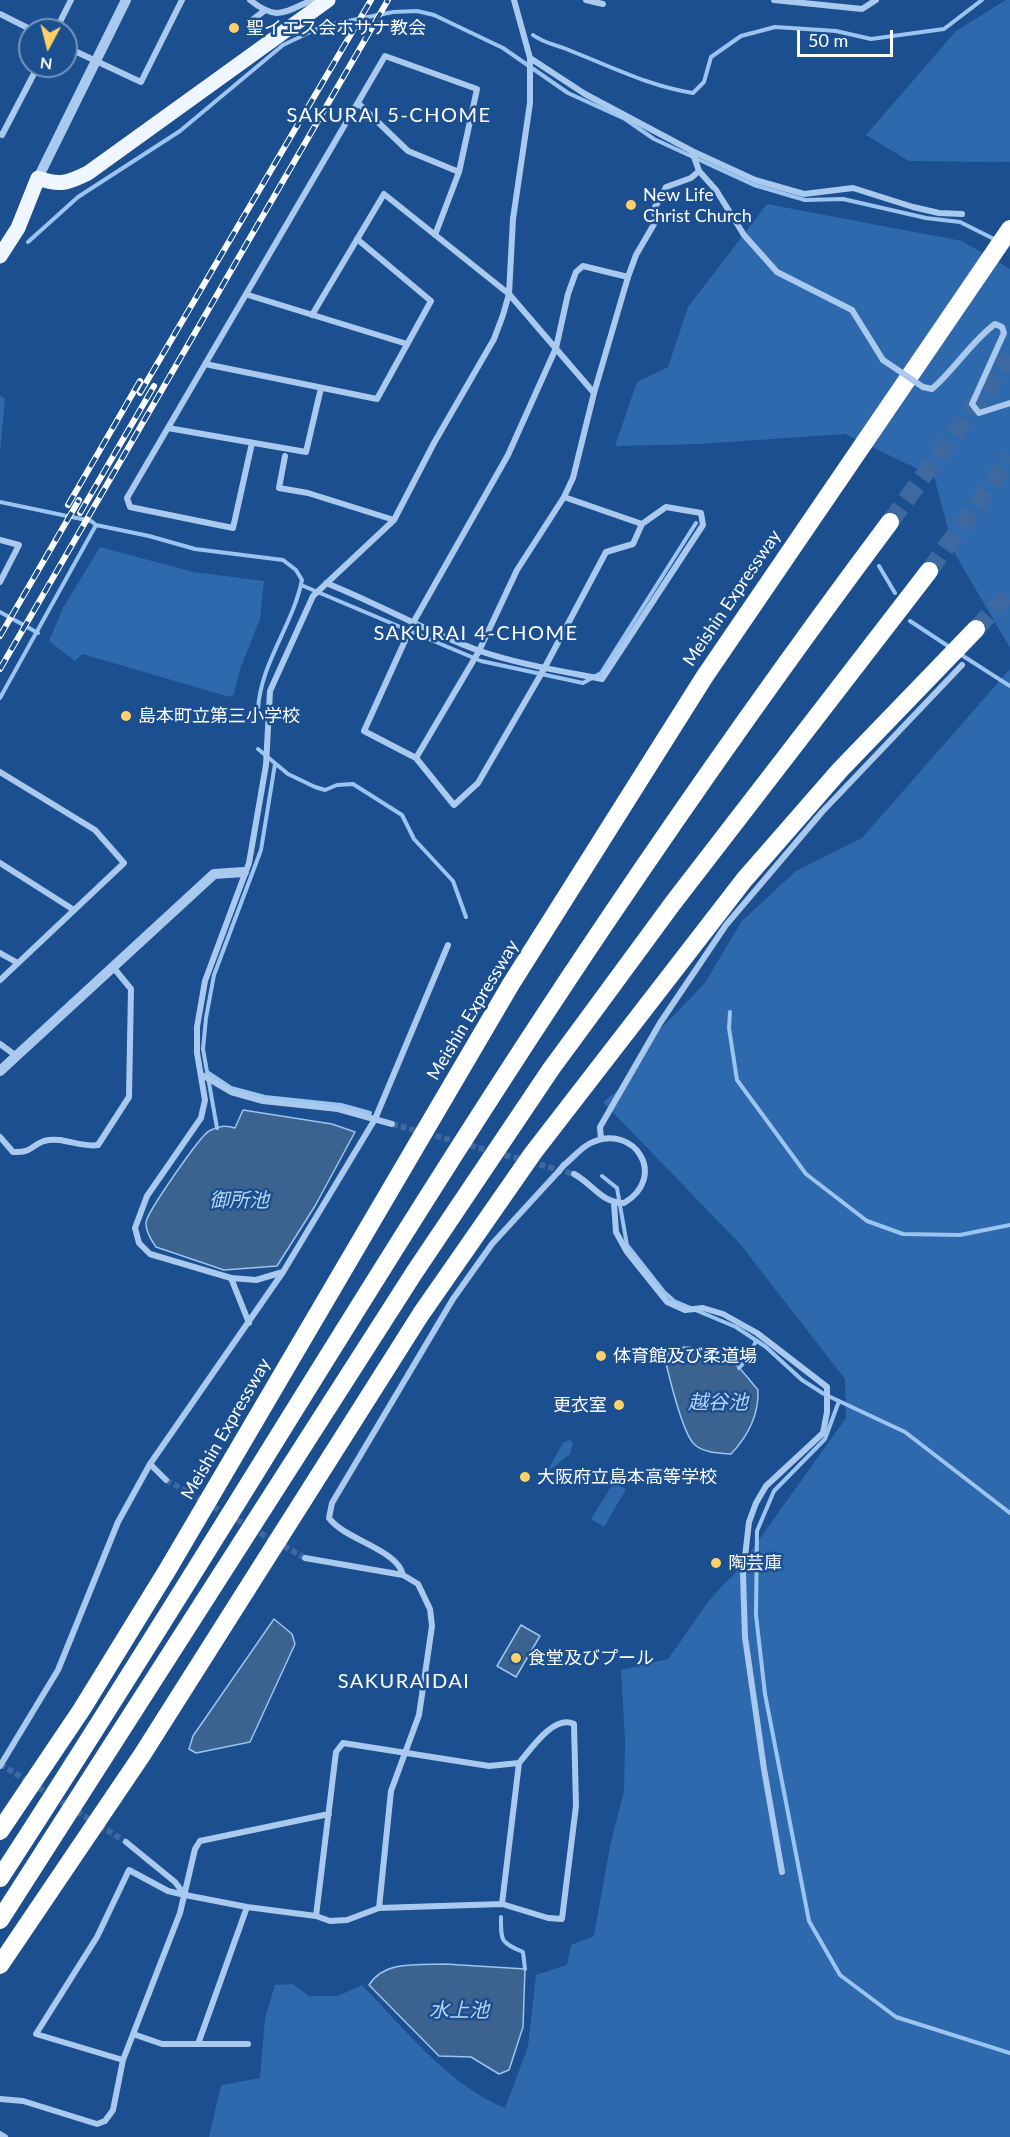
<!DOCTYPE html>
<html>
<head>
<meta charset="utf-8">
<style>
	body { margin:0 }
	#map { position:relative; width:1010px; height:2137px; overflow:hidden; background:#1b4f8f; font-family:Lato,sans-serif }
	canvas { display:block }
	.north { position:absolute; left:18px; top:18px; width:60px; height:60px; box-sizing:border-box; background:#1b4f8f; border:2px solid #7695bc; border-radius:50%; rotate:187deg; font-size:16px; font-weight:700; line-height:24px; text-align:center; color:#fff }
	.north::after { content:''; display:block; margin:auto; width:21px; height:27px; background:#ffd166; clip-path:polygon(50% 0,100% 100%,50% 72%,0 100%) }
	.scale { position:absolute; left:797px; top:30px; width:96px; height:27px; box-sizing:border-box; border:3px solid #fff; border-top:0; padding-left:8px; font-size:18px; line-height:21px; white-space:nowrap; color:#fff; -webkit-text-stroke:4px #1b4f8f; paint-order:stroke }
</style>
</head>
<body>
<div id="map">
<canvas width="1010" height="2137"></canvas>
<div class="north">N</div>
<div class="scale">50 m</div>
</div>
<script>
const g = document.querySelector('canvas').getContext('2d');
g.lineJoin = 'round';
function fill(path, color) {
  g.fillStyle = color;
  g.fill(path, 'evenodd');
}
function trace(path, color, width, dash) {
  g.strokeStyle = color;
  g.lineWidth = width;
  g.lineCap = dash ? 'butt' : 'round';
  g.setLineDash(dash || []);
  g.stroke(path);
}
function label(font, color, halo, rows, align = 'center') {
  g.font = font + ' Lato,"Noto Sans JP",sans-serif';
  g.lineWidth = 5;
  g.setLineDash([]);
  g.textBaseline = 'middle';
  g.strokeStyle = halo;
  g.fillStyle = color;
  for (const [text, x, y, turn = 0] of rows) {
    g.save();
    g.translate(x, y);
    g.rotate((+turn || 0) * Math.PI / 180);
    g.textAlign = isNaN(turn) ? turn : align;
    if (halo) g.strokeText(text, 0, 0);
    g.fillText(text, 0, 0);
    g.restore();
  }
}
fill(new Path2D(`
	M1006 0H1010V162L909 161 866 135 956 31Z
	M767 204 962 241 1010 269V648L955 554 934 477 845 434 699 444 615 446 637 382 668 367 688 307Z
	M0 395 5 399 0 453Z
	M100 547 193 572 264 581 260 619 240 669 234 694 230 697 82 654 75 661 49 641 63 608Z
	M1010 669V2137H209L221 2085 260 2078 265 2018 275 1985 293 1984 309 1996H338L362 1985C404 2028 448 2085 505 2108L528 2047 536 1975 567 1965 571 1945 594 1936 610 1846 624 1791 625 1740 621 1670 668 1659C689 1632 707 1597 733 1576L846 1418 845 1379 740 1244 603 1102 618 1090 648 1042 705 983 741 922 796 871 862 838Z
	M569 1440 573 1443 570 1454 546 1473 563 1443Z
	M614 1482 626 1489 604 1527 591 1519Z`), '#2e69ad');
const water = new Path2D(`
	M243 1110 332 1124 355 1132 315 1206 277 1266 224 1270 156 1247C151 1240 145 1231 146 1222 148 1211 200 1136 209 1131 218 1126 225 1125 235 1128Z
	M684 1347C727 1349 732 1359 758 1390 759 1414 748 1436 731 1454 719 1453 703 1453 694 1444 683 1433 669 1376 665 1359L669 1352Z
	M274 1619 292 1634 295 1644 250 1742 196 1753 189 1749 193 1736Z
	M521 1625 540 1636 516 1677 497 1666Z
	M445 1964 525 1969 523 2027 509 2070 499 2074 471 2057 439 2056 369 1985C384 1960 420 1965 445 1964Z`);
fill(water, '#3c6290');
trace(water, '#9cc4f0', 1.5);
trace(new Path2D(`
	M533 35C545 44 558 45 571 51 612 67 649 86 693 93L704 82 711 57 741 36 775 27 836 31 871 39 944 29 982 0
	M28 242 78 197 180 131 283 45 323 26 393 12 417 11 434 15 503 48 568 93 625 119 654 139 754 185 805 200 843 199 926 218 960 222 996 240
	M0 502 91 521 96 525 149 536 195 549 283 560 296 570 302 580C293 625 260 664 258 710
	M879 566 895 593
	M301 585 481 661 583 683 601 673 696 523
	M0 612 38 633
	M910 621 951 648
	M960 654 1010 686
	M0 698 96 525
	M258 749 288 774 315 787 325 790 337 785 353 784 402 815 414 839 453 881 466 917
	M730 1012 729 1028 737 1080 806 1174 867 1221 903 1234 960 1235 1010 1225
	M207 1072 231 1088 265 1097 341 1105 370 1113
	M217 1128 203 1049 206 1018 214 975 261 850 275 764
	M602 1176 617 1188 627 1245 664 1292 674 1301 736 1327 766 1347 802 1380 824 1394 905 1432 1010 1513
	M739 1368 748 1358 756 1341
	M839 1401 825 1439 774 1491 757 1531 756 1615 765 1694 809 1921 840 1975 896 2017 1010 2053
	M501 1917C501 1941 500 1942 523 1952L525 1969`), '#9cc4f0', 4);
trace(new Path2D(`
	M392 1124 574 1174
	M166 1480 305 1558
	M0 1764 126 1842`), '#3d69a0', 6, [6, 3]);
trace(new Path2D(`
	M890 522 1010 357
	M929 571 1010 458
	M976 629 1010 592`), '#3d69a0', 18, [18, 9]);
trace(new Path2D(`
	M250 0C276 21 283 13 312 0
	M586 0 603 4
	M774 0 862 9 876 0
	M0 14 32 30
	M251 21 264 11
	M56 30 71 0
	M66 47 141 82 182 0
	M530 58 585 94 692 151 755 180 804 194 853 188 913 207 939 213 962 214
	M358 103 408 151 459 172
	M0 134 2 135 38 66
	M699 171 716 190 744 235 777 272 852 310 883 360
	M248 295 407 344
	M312 315 384 194 509 294 594 393 573 478 564 497 517 570 479 651 416 758
	M205 364 377 399 431 301 357 239
	M923 387 932 389C955 369 971 342 995 324L1002 327 1004 333 972 404 979 413 1010 403
	M594 393 628 277 636 255 657 219 653 211 666 187 691 178 699 171 692 151
	M168 428 306 452 321 388
	M252 443 233 528 130 507 127 498 385 56 477 89 459 172 435 235
	M285 456 279 488 308 493 394 520
	M564 497 642 524
	M0 540 19 545 0 582
	M326 583C377 603 425 631 477 650 517 664 561 671 602 679L703 525 701 513 666 507 642 524 633 544 606 552 545 667 544 669 478 783 454 805 416 758 364 731 413 623 508 455 556 348 568 294 576 272 583 266 628 277
	M0 772 95 830 124 863 0 980
	M0 863 74 910
	M0 953 16 962
	M0 1044 15 1055
	M202 1075 231 1092 263 1101 338 1109 392 1124
	M0 1137 13 1152C32 1153 30 1146 44 1141 63 1136 80 1148 98 1145L129 1097 131 989 113 967
	M601 1139 600 1127 660 1023 726 925 822 812 962 665
	M564 1165C573 1158 582 1146 593 1142 635 1124 668 1177 624 1203 601 1203 593 1184 574 1174
	M614 1203 616 1232 627 1252 667 1302 685 1310 703 1308 723 1314 757 1333 827 1387V1412L823 1433 766 1486 756 1503 749 1522 743 1574 745 1637 764 1769 782 1872
	M231 1278 150 1254 139 1243 135 1228 147 1196 201 1118 205 1100 197 1053V1027L205 981 249 863 266 765 270 691 313 596 394 520 434 443 494 339 503 315 509 294 513 219 530 103V58L514 0
	M249 1323 231 1278 256 1280 283 1272
	M150 1464 166 1480
	M403 1575C397 1549 345 1540 329 1518L332 1503 453 1299 492 1244 559 1171
	M0 1766 58 1670 118 1522 150 1464 283 1272 375 1119 448 945
	M126 1842 175 1882 185 1895
	M379 1908 502 1904 548 1918 562 1919 576 1806 574 1724C554 1714 531 1749 519 1763
	M316 1916 336 1752 343 1743 489 1766 519 1763 502 1904
	M133 2034 162 2044H248
	M198 2044 247 1907
	M123 2060 36 2034 97 1937 129 1870 168 1891 185 1895 247 1907 316 1916 330 1921 347 1920 379 1908 391 1791 419 1715 432 1626 430 1609 418 1584 403 1575 305 1558
	M0 2099 23 2101 97 2124 105 2121 113 2110 123 2060 180 1913 195 1849 200 1841 329 1814
	M0 2134 5 2137`), '#a9c9ee', 6);
trace(new Path2D(`
	M38 178 126 0
	M0 1071 214 874 244 872`), '#a9c9ee', 10);
trace(new Path2D(`
	M0 256 18 228 38 178C59 186 68 183 88 173L328 0`), '#f0f6ff', 15);
trace(new Path2D(`
	M0 1831 82 1709 168 1569 511 984 705 676 1010 229
	M0 1878C206 1562 396 1234 607 921 698 786 792 653 890 522
	M0 1920 414 1273 551 1069 673 903 929 571
	M0 1965 142 1755 421 1314 533 1153 744 880 840 770 976 629`), '#fff', 18);
const rail = new Path2D(`
	M140 393 371 0
	M68 505 140 381
	M80 513 154 386
	M0 636 79 500
	M0 669 388 0`);
trace(rail, '#fff', 6);
trace(rail, '#1b4f8f', 4, [11]);
trace(new Path2D(`
	M883 360 923 387
	M559 1171 564 1165`), '#a9c9ee', 6);
for (const [x, y, r, color] of [
	[234,28,6,"#ffd166"],
	[631,205,6,"#ffd166"],
	[126,716,6,"#ffd166"],
	[601,1356,6,"#ffd166"],
	[619,1405,6,"#ffd166"],
	[525,1477,6,"#ffd166"],
	[716,1563,6,"#ffd166"],
	[516,1658,6,"#ffd166"]
]) {
  const dot = new Path2D();
  dot.arc(x, y, r, 0, 2 * Math.PI);
  g.fillStyle = color;
  g.fill(dot);
  trace(dot, '#1b4f8f', 2);
}
label('18px', '#fff', '#1b4f8f', [
	["聖イエス会ホサナ教会",246,28],
	["New Life",643,195],
	["Christ Church",643,216],
	["島本町立第三小学校",138,716],
	["体育館及び柔道場",613,1356],
	["更衣室",607,1405,"right"],
	["大阪府立島本高等学校",537,1477],
	["陶芸庫",728,1563],
	["食堂及びプール",528,1658]
], 'left');
label('18px', '#fff', '#1b4f8f', [
	["Meishin Expressway",732,598,-56],
	["Meishin Expressway",473,1010,-59],
	["Meishin Expressway",226,1429,-60]
]);
g.letterSpacing = '1.5px';
label('20px', '#fff', '#1b4f8f', [
	["SAKURAI 5-CHOME",389,116],
	["SAKURAI 4-CHOME",476,634],
	["SAKURAIDAI",404,1682]
]);
g.letterSpacing = '0px';
label('italic 20px', '#b5d3f5', '#1b4f8f', [
	["御所池",239,1201],
	["越谷池",718,1403],
	["水上池",459,2011]
]);
</script>
</body>
</html>
